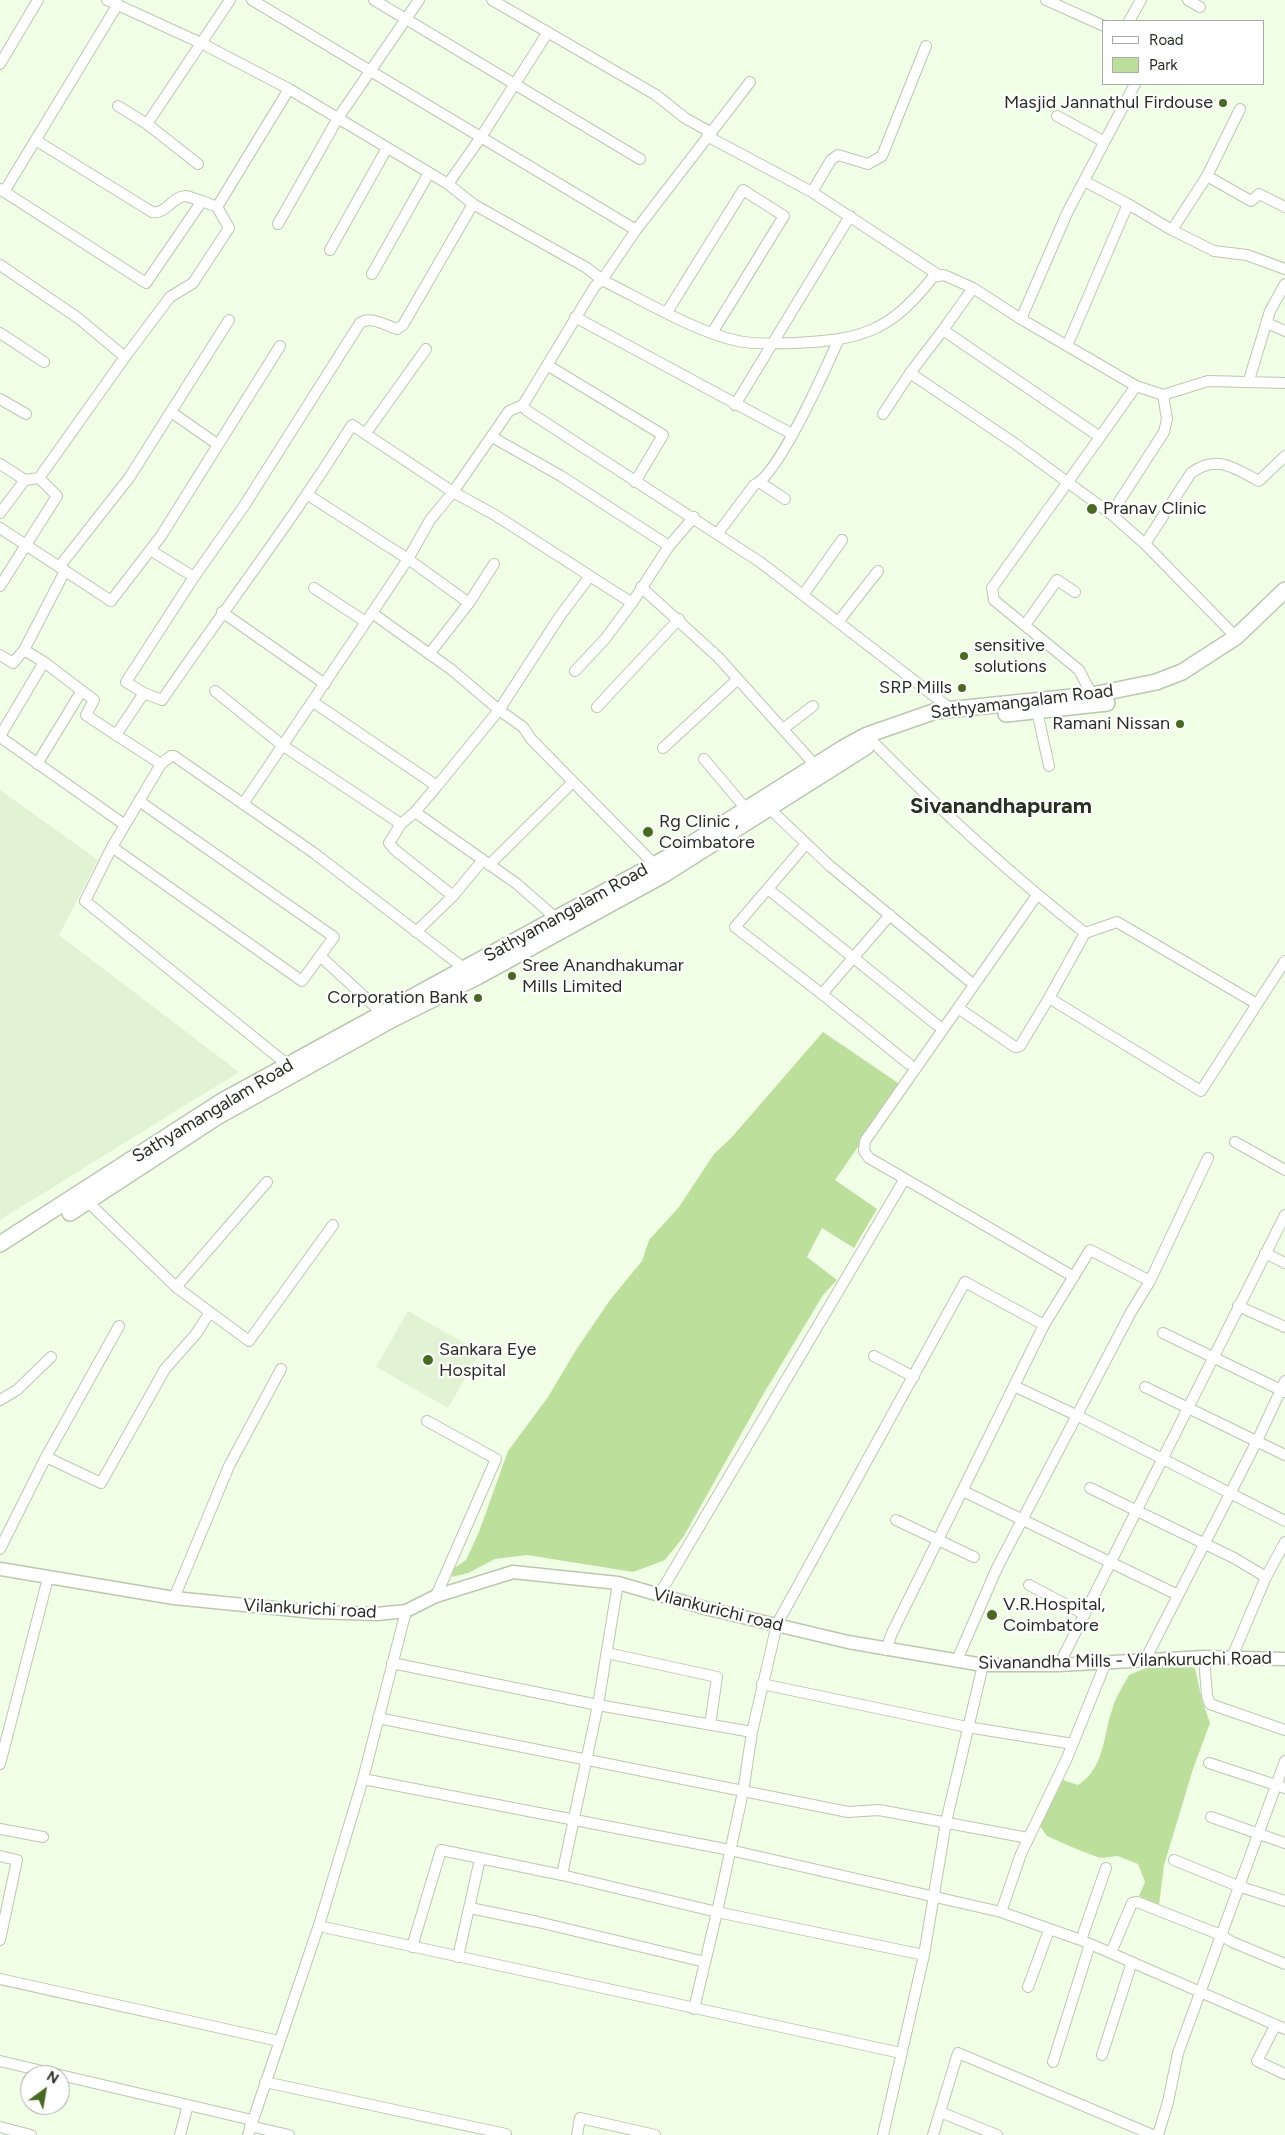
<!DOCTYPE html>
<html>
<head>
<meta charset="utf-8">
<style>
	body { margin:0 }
	#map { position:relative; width:1285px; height:2135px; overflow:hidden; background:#f1ffe6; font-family:Figtree,sans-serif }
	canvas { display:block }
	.legend { position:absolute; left:1102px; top:20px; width:162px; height:65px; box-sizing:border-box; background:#fff; border:1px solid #aaaca8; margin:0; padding:6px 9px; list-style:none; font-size:15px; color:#2a2f26 }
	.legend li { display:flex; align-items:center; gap:10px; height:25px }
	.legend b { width:25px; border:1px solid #aaaca8 }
	.north { position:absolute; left:20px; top:2065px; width:50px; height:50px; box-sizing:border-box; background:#fff; border:1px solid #aaaca8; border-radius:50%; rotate:32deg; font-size:14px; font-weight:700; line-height:20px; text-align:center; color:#2a2f26 }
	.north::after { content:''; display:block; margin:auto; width:18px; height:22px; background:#486920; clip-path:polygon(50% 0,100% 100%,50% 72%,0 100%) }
</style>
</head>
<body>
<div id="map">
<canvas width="1285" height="2135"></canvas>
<ul class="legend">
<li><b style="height:6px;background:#fff"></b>Road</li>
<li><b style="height:14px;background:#bce09b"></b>Park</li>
</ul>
<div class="north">N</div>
</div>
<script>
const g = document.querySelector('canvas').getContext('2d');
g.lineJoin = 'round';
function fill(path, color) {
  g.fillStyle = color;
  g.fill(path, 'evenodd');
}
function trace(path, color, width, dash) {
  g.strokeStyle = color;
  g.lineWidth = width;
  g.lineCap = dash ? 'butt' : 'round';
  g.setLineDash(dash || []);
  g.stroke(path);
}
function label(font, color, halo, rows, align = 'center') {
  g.font = font + ' Figtree,sans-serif';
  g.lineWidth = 4.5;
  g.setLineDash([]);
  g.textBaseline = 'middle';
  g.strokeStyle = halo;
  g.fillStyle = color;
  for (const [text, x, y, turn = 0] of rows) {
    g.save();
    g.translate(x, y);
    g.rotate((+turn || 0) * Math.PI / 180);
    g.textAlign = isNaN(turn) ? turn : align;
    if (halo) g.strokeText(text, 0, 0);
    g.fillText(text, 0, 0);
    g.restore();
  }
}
fill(new Path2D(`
	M0 790 98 860 59 935 239 1072 0 1220Z
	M408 1311 480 1352 448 1408 376 1367Z`), '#e2f3d4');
fill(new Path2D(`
	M823 1032 901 1085 835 1180 877 1209 854 1248 822 1228 807 1257 837 1280 823 1295 764 1393 684 1536 665 1560 633 1572 527 1555 495 1559 468 1573 452 1577 453 1569 466 1560 479 1532 508 1451 548 1397 576 1350 610 1300 642 1261 649 1240 679 1207 714 1154 732 1137Z
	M1180 1664 1195 1668 1202 1700 1210 1723 1193 1769 1164 1865 1159 1905 1139 1896 1145 1882 1138 1864 1118 1856 1100 1858 1074 1848 1047 1836 1040 1826 1063 1780 1078 1785C1104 1769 1103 1737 1112 1710 1115 1698 1123 1686 1129 1675L1146 1668Z`), '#bce09b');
const minor = new Path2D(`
	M107 0 203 44 289 89 448 184 473 204 587 268 602 280C643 300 695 332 738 341 756 345 777 343 795 343 862 340 891 331 933 277L944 275 973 288 1021 319 1136 386 1163 395 1208 381 1285 383
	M252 0 636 230
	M374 0 640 159
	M492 0 656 95 685 118 710 132
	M1046 0 1104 26
	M1188 0 1200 7
	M1129 21 1141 0
	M0 64 38 0
	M750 82 636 230 602 280 595 286 523 405 526 410 760 562 951 709
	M118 106 147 124
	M1057 116 1103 141
	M707 136 812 192 831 160 838 155 868 164 882 156 926 46
	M37 141 152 212C166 215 172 196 186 196 191 197 197 200 202 201
	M198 164 147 124 230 0
	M1207 176 1240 109
	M1084 181 1128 204
	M448 184 481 137 548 32
	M0 189 146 283 202 201 217 207
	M4 192 118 4
	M812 192 937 274
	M1285 207 1259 194 1251 201 1207 176 1172 230 1214 251 1247 255 1285 269
	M278 224 338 118 419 0
	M330 250 387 148
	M0 265 78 318 125 357
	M372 274 429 173
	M667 312 743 190 784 216 712 333
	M575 317 792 434
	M1021 319 1067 213 1135 84
	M1267 323 1285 331
	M943 330 973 288
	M0 333 44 362
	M1067 346 1128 204 1172 230
	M547 365 663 435 635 482
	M1249 380 1270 311 1285 284
	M1136 386 1100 437 943 330 910 373 1014 443 1111 514 1145 544 1236 637
	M0 399 26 414
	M735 405 850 216
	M171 412 217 444
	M883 414 910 373
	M366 433 426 349
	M492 437 561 476 669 546
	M0 464 25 480
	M761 483 785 499
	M308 495 408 559 469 603
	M0 513 25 480 39 478 125 357 170 297 193 283 229 228 217 207 289 89
	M1111 514 1164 432 1167 419 1163 395
	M0 528 111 601 161 536 280 346
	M718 533 754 485C778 476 826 368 838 341
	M1145 544 1191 473C1217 454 1234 468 1259 481L1285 456
	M150 550 194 577
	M59 567 129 478 229 320
	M0 586 57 496 39 478
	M641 587 718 657 815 765
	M314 588 366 622
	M803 595 842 540
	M222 612 325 684
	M372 613 452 670 499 710 523 727 531 739 654 864
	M838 622 878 571
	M1025 625 1057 580 1075 592
	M24 650 65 571
	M430 653 469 603 494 564
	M0 655 13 663 24 650 44 662 94 700 86 715 116 735
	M575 671 605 639 632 603
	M215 691 282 745 401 824 415 812 517 884 557 919
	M144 693 126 682 194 577 244 506 360 323C370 315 387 326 397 329L403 325 473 204
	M1092 695 1079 670 994 600 992 588 1100 437
	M313 702 437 786 499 710 560 616 590 576
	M597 707 679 619
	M1037 711 1049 766
	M783 729 813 706
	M0 736 44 662
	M0 737 125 825
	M874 743C941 811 1010 874 1085 933L1117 922 1257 1004 1285 961
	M663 748 738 679
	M704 759 747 810
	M37 764 81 692
	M161 764 171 756H174L314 853 465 969
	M139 801 334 937 320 956
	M243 804 372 613 408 559 430 520 453 492 509 411 523 405
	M770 809 830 866 968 980
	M415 812 437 786
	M401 824 389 843 395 850 453 896
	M806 844 735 927 822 994 909 1064
	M112 847 302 981 320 956 382 1013
	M489 865 573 782
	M768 889 937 1025
	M1037 895 865 1141 864 1151 869 1158 1074 1277
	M416 932 453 896 482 861
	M1085 933 1049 998 1201 1091 1257 1004
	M822 994 890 915
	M958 1008 1015 1047 1020 1046 1049 998
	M288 1065 85 901 112 847 161 764 116 735 144 693 162 700C225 608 293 520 352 425L453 492 495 515 632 603 669 546 694 517
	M1235 1142 1285 1170
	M87 1201 176 1287 249 1341 333 1225
	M1265 1253 1285 1263
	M1150 1281 1208 1158
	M176 1287 267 1182
	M1238 1306 1285 1327
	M1163 1333 1285 1392
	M874 1356 914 1377
	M1014 1386 1078 1416 1285 1521
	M1145 1387 1285 1455
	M0 1400 17 1390 51 1357
	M427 1421 496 1459 436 1596
	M46 1457 101 1483 165 1369 196 1334 210 1312
	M1090 1488 1234 1558 1266 1577
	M963 1491 1178 1595
	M896 1520 974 1557
	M0 1549 46 1457 119 1326
	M1029 1585 1084 1614
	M659 1595 904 1180
	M174 1598 229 1466 281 1369
	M886 1650 892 1633 1044 1325 1090 1250 1150 1281 1131 1312 997 1568 957 1660
	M607 1653 717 1677 710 1725
	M1204 1657 1207 1696 1210 1704 1285 1730
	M1232 1657 1266 1577 1285 1542
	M1145 1660 1257 1441 1285 1381
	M392 1663 598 1705 752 1732
	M1059 1665 1285 1215
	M762 1684 967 1727 1073 1744
	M378 1718 848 1812 879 1810 1028 1838
	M1209 1763 1285 1788
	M0 1764 48 1578
	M363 1779 730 1850 1001 1912 1081 1940 1285 2029
	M1211 1817 1285 1843
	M0 1829 43 1837
	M0 1856 17 1860 0 1940
	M1174 1860 1238 1886 1285 1901
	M562 1875 598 1705 618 1583
	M470 1908 538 1922 705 1962
	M1001 1912 1021 1854 1067 1758 1106 1662
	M319 1926 901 2053
	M1081 1940 1106 1868
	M412 1947 441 1850 562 1875 717 1912 694 2009
	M1111 1953 1132 1903 1137 1902 1221 1935 1232 1942 1285 1964
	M924 1955 717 1912 743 1792 752 1732 777 1624 965 1282 1044 1325
	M458 1957 480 1859
	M0 1979 279 2041
	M1028 1987 1049 1930
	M1275 2026 1257 2061 1285 2074
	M1102 2055 1132 1962
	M0 2061 59 2075
	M1053 2062 1090 1944
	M60 2075 252 2120
	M265 2082 506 2134
	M940 2112 997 2135
	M250 2126 289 2135
	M0 2127 31 2135
	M180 2135 188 2105
	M248 2135 320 1922 363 1779 406 1611
	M577 2135 580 2118 655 2135
	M883 2135 924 1955 946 1822 983 1665
	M933 2135 958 2053 1153 2135
	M1158 2135 1168 2102 1178 2053 1285 1761`);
const major = new Path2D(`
	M0 1569 174 1598 314 1612 377 1614 406 1611 436 1596 513 1572 618 1583 705 1608 848 1642 983 1665H1059L1204 1657 1285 1659`);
const highway = new Path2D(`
	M1006 714 1107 703
	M70 1213 217 1117 393 1019 477 977 665 874 866 747
	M0 1244 222 1101 683 849 843 748 867 735 936 711 1092 695 1156 682 1182 672 1236 637 1285 590`);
trace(minor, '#bbc8b0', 12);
trace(major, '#bbc8b0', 15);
trace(highway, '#bbc8b0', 18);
trace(minor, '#fff', 10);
trace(major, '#fff', 12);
trace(highway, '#fff', 15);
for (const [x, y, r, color] of [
	[1223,103,5,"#486920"],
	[1092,509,6,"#486920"],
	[964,656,5,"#486920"],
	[962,688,5,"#486920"],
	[1180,724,5,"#486920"],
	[648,832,6,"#486920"],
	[512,976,5,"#486920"],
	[478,998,5,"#486920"],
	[428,1360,6,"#486920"],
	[992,1615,6,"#486920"]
]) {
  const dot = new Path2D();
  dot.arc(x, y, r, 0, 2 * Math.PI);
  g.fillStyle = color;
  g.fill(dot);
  trace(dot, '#fff', 2);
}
label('18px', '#2a2f26', '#fff', [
	["Masjid Jannathul Firdouse",1213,103,"right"],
	["Pranav Clinic",1103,509],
	["sensitive",974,646],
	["solutions",974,667],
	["SRP Mills",952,688,"right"],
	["Ramani Nissan",1170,724,"right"],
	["Rg Clinic ,",659,822],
	["Coimbatore",659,843],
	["Sree Anandhakumar",522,966],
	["Mills Limited",522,987],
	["Corporation Bank",468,998,"right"],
	["Sankara Eye",439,1350],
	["Hospital",439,1371],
	["V.R.Hospital,",1003,1605],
	["Coimbatore",1003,1626]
], 'left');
label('18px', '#2a2f26', '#fff', [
	["Sathyamangalam Road",1022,702,-7],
	["Sathyamangalam Road",566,913,-29],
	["Sathyamangalam Road",213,1111,-31],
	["Vilankurichi road",310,1609,3],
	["Vilankurichi road",718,1610,14],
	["Sivanandha Mills - Vilankuruchi Road",1125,1661,-1]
]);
label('bold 22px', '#27311e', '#fff', [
	["Sivanandhapuram",1001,807]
]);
</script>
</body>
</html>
